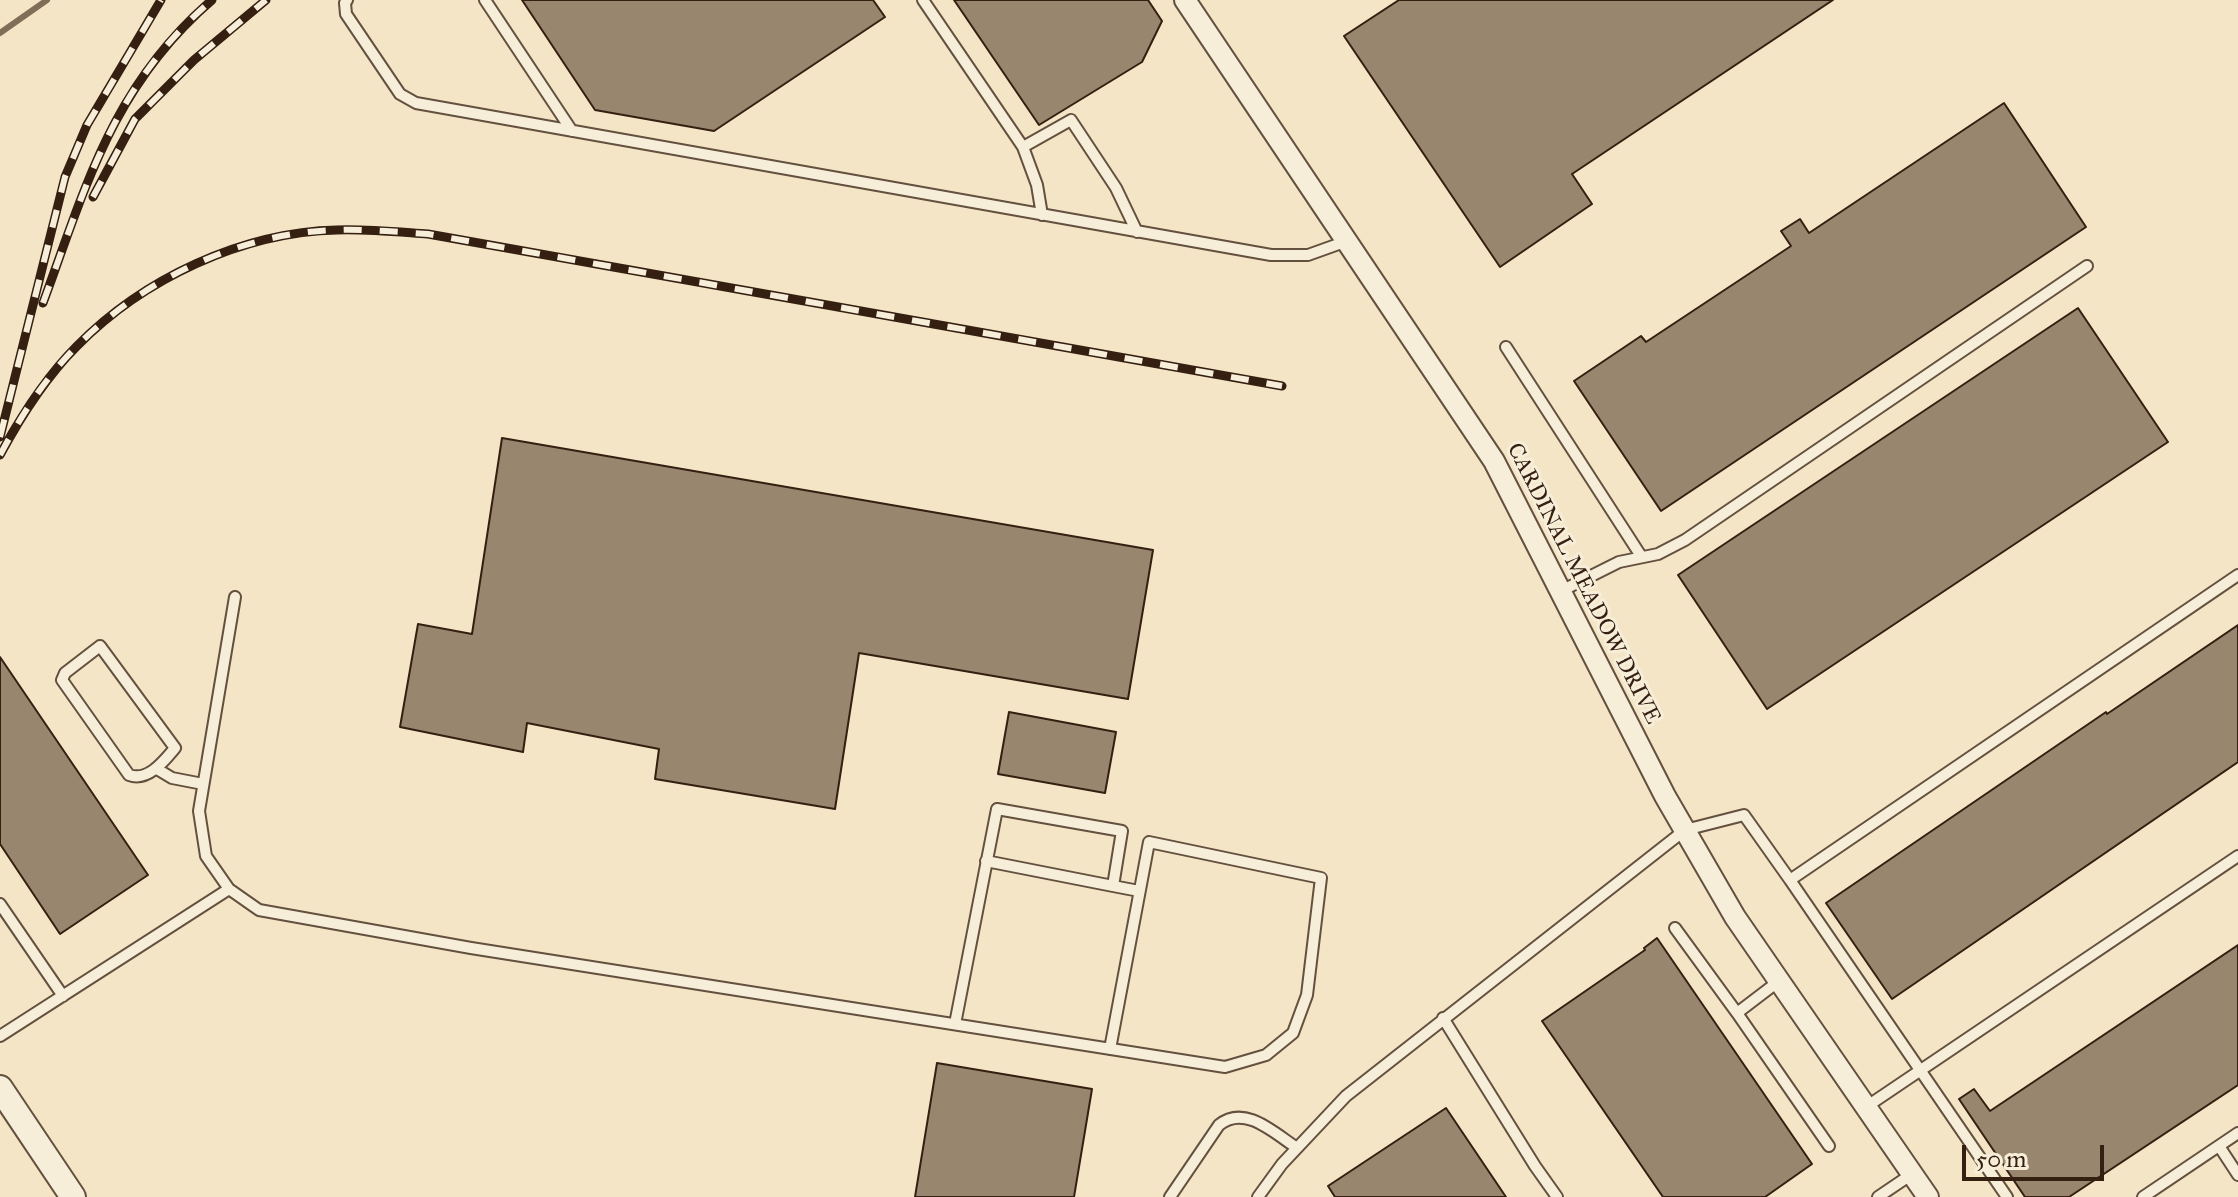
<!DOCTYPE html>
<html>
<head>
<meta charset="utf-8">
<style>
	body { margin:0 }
	#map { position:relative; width:2238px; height:1197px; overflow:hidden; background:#f3e5c5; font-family:"IM FELL Great Primer",serif }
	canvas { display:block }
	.scale { position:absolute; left:1962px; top:1145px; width:142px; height:36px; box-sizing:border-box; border:4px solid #351f11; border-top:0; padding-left:10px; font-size:24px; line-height:28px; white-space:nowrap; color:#351f11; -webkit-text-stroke:6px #f7eed9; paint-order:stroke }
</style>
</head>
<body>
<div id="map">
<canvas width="2238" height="1197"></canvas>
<div class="scale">50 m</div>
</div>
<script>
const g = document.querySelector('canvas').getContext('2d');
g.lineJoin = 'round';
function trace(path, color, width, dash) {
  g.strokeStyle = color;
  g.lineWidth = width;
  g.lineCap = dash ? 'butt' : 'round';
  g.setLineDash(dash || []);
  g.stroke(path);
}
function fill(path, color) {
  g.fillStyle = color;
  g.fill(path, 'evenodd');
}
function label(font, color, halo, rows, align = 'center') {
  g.font = font + ' "IM FELL Great Primer",serif';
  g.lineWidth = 6;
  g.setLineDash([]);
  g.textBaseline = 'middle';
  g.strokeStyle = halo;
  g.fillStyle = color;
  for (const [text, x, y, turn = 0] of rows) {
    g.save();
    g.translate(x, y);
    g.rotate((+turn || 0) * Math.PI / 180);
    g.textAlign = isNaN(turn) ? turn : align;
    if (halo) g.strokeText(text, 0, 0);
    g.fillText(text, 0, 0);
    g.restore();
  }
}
trace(new Path2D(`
	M0 33 47 0`), '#806e58', 6);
const building = new Path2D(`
	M522 0H873L885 17 714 131 595 110Z
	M954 0H1148L1162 21 1142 62 1039 125Z
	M1399 0H1833L1572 174 1592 204 1500 267 1344 36Z
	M2004 103 2086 227 1661 511 1574 381 1641 336 1646 342 1791 246 1781 231 1800 219 1809 233Z
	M2078 308 2168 442 1767 709 1678 575Z
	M502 438 1153 550 1128 699 859 653 835 809 655 779 659 749 527 723 523 752 400 727 418 624 472 634Z
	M2238 625V762L1892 999 1826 903 2106 712 2107 714Z
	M0 657 148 875 60 934 0 844Z
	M1009 712 1116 732 1105 793 998 774Z
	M1657 938 1812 1164 1765 1197H1663L1542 1021 1645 950 1644 948Z
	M2238 945V1085L2069 1197H2025L1959 1099 1974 1089 1990 1111Z
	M937 1063 1092 1089 1074 1197H915Z
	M1446 1108 1506 1197H1335L1328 1186Z`);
fill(building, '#98866f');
trace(building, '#351f11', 2);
const service = new Path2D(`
	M347 0 345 3 346 14 400 94 416 103 1271 255H1308L1347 241
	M485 0 572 131
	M923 0 1023 147 1037 185 1042 215
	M1023 147 1071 120 1116 188 1137 232
	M1506 347 1641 556
	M1561 591 1619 562 1658 554 1685 540 2087 266
	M235 597 199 811 206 856 229 889 259 910 471 948 1225 1067 1266 1055 1293 1033 1307 995 1321 878 1149 842 1110 1049
	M100 646 175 748C164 761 148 782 129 775L62 680 65 673Z
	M157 769 172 778 203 784
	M986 861 1113 886
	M1790 880 2007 1197
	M0 904 63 996
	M1675 928 1737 1013
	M1779 981 1737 1013 1829 1146
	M1443 1018 1535 1166 1557 1197
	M955 1024 997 809 1122 831 1113 886 1139 891
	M0 1036 229 889
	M1866 1107 2238 856
	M2219 1146 2238 1175
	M1170 1197 1219 1125C1245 1104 1274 1133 1297 1148
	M1258 1197 1282 1164 1346 1096 1685 830 1744 815 1790 880 2238 575
	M1878 1197 1912 1174
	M2143 1197 2238 1133`);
const minor = new Path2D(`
	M1185 0 1494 461 1665 796 1735 917 1928 1197`);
const tertiary = new Path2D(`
	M0 1088 73 1197`);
trace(service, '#64503e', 14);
trace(minor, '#64503e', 24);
trace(tertiary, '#64503e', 28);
trace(service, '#f7eed9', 10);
trace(minor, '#f7eed9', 20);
trace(tertiary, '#f7eed9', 24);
const rail = new Path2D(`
	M93 197 135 119 194 60 266 0
	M43 303C86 186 113 85 212 0
	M0 437 65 177 87 125 161 0
	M0 455C21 416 45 378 77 346 143 279 242 232 337 230 367 229 398 232 428 234L1282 386`);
trace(rail, '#351f11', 9);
trace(rail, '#f7eed9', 6, [18]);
label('22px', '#351f11', '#f7eed9', [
	["CARDINAL MEADOW DRIVE",1583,584,63]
]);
</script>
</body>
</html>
